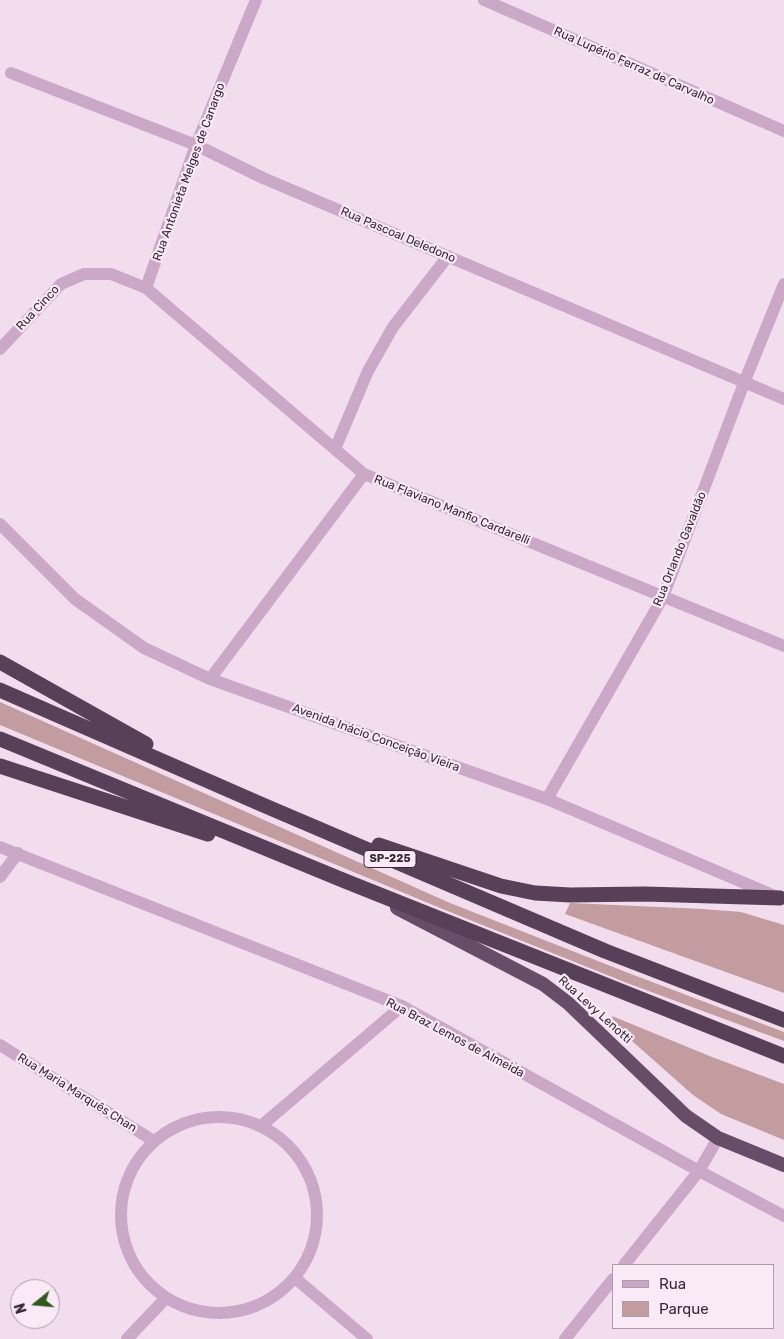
<!DOCTYPE html>
<html>
<head>
<meta charset="utf-8">
<style>
	body { margin:0 }
	#map { position:relative; width:784px; height:1339px; overflow:hidden; background:#f2ddef; font-family:Rubik,sans-serif }
	canvas { display:block }
	.legend { position:absolute; left:612px; top:1264px; width:162px; height:65px; box-sizing:border-box; background:#fae9f7; border:1px solid #ac9cab; margin:0; padding:6px 9px; list-style:none; font-size:15px; color:#372938 }
	.legend li { display:flex; align-items:center; gap:10px; height:25px }
	.legend b { width:25px; border:1px solid #ac9cab }
	.north { position:absolute; left:10px; top:1279px; width:50px; height:50px; box-sizing:border-box; background:#fae9f7; border:1px solid #ac9cab; border-radius:50%; rotate:253deg; font-size:14px; font-weight:700; line-height:20px; text-align:center; color:#372938 }
	.north::after { content:''; display:block; margin:auto; width:18px; height:22px; background:#30591e; clip-path:polygon(50% 0,100% 100%,50% 72%,0 100%) }
</style>
</head>
<body>
<div id="map">
<canvas width="784" height="1339"></canvas>
<ul class="legend">
<li><b style="height:6px;background:#cba8c8"></b>Rua</li>
<li><b style="height:14px;background:#c29c9e"></b>Parque</li>
</ul>
<div class="north">N</div>
</div>
<script>
const g = document.querySelector('canvas').getContext('2d');
g.lineJoin = 'round';
function fill(path, color) {
  g.fillStyle = color;
  g.fill(path, 'evenodd');
}
function trace(path, color, width, dash) {
  g.strokeStyle = color;
  g.lineWidth = width;
  g.lineCap = dash ? 'butt' : 'round';
  g.setLineDash(dash || []);
  g.stroke(path);
}
function label(font, color, halo, rows, align = 'center') {
  g.font = font + ' Rubik,sans-serif';
  g.lineWidth = 4.5;
  g.setLineDash([]);
  g.textBaseline = 'middle';
  g.strokeStyle = halo;
  g.fillStyle = color;
  for (const [text, x, y, turn = 0] of rows) {
    g.save();
    g.translate(x, y);
    g.rotate((+turn || 0) * Math.PI / 180);
    g.textAlign = isNaN(turn) ? turn : align;
    if (halo) g.strokeText(text, 0, 0);
    g.fillText(text, 0, 0);
    g.restore();
  }
}
fill(new Path2D(`
	M0 702 450 903 631 974 784 1032V1041L627 983 445 910 0 725Z
	M570 903 703 909 741 912 784 925V993L565 914Z
	M612 1016 712 1057 784 1084V1140L721 1114 693 1095 615 1026Z`), '#c29c9e');
trace(new Path2D(`
	M484 0 784 131
	M11 73 196 145 263 178 784 399
	M146 288 196 145 256 0
	M0 349 61 284 84 274H111L146 288 364 474 784 646
	M335 449 368 371 393 327 448 256
	M0 524 75 599 144 648 210 679 547 799 775 896
	M210 679 364 474
	M547 799 663 597 744 383 784 284
	M0 847 402 1006 699 1171 784 1216
	M0 877 18 853
	M0 1045 154 1141
	M121 1215a98 98 0 1 1 196 0a98 98 0 1 1-196 0Z
	M261 1126 402 1006
	M624 1265 699 1171 718 1138
	M295 1278 367 1339
	M127 1339 166 1298
	M565 1339 613 1279`), '#cba8c8', 12);
trace(new Path2D(`
	M397 908 543 984 568 1003 686 1116 718 1138 784 1165`), '#684d68', 14);
trace(new Path2D(`
	M0 662 146 744
	M0 690 263 805 605 951 784 1020
	M0 739 345 881 784 1056
	M0 766 208 834
	M379 845 501 886 535 893 570 895 645 894 780 898`), '#574058', 15);
for (const [x, y, w] of [
	[390,859,52]
]) {
  const box = new Path2D();
  box.roundRect(x - w / 2, y - 8.5, w, 17, 4);
  g.fillStyle = '#fae9f7';
  g.fill(box);
  trace(box, '#372938', 1);
}
label('bold 11px', '#372938', null, [
	["SP-225",390,859]
]);
label('12px', '#372938', '#fae9f7', [
	["Rua Lupério Ferraz de Carvalho",634,66,24],
	["Rua Antonieta Melges de Canargo",189,172,-70],
	["Rua Pascoal Deledono",398,235,23],
	["Rua Cinco",38,308,-47],
	["Rua Flaviano Manfio Cardarelli",452,510,22],
	["Rua Orlando Gavaldão",680,549,-68],
	["Avenida Inácio Conceição Vieira",376,738,20],
	["Rua Levy Lenotti",595,1010,42],
	["Rua Braz Lemos de Almeida",455,1038,28],
	["Rua Maria Marquês Chan",77,1093,32]
]);
</script>
</body>
</html>
